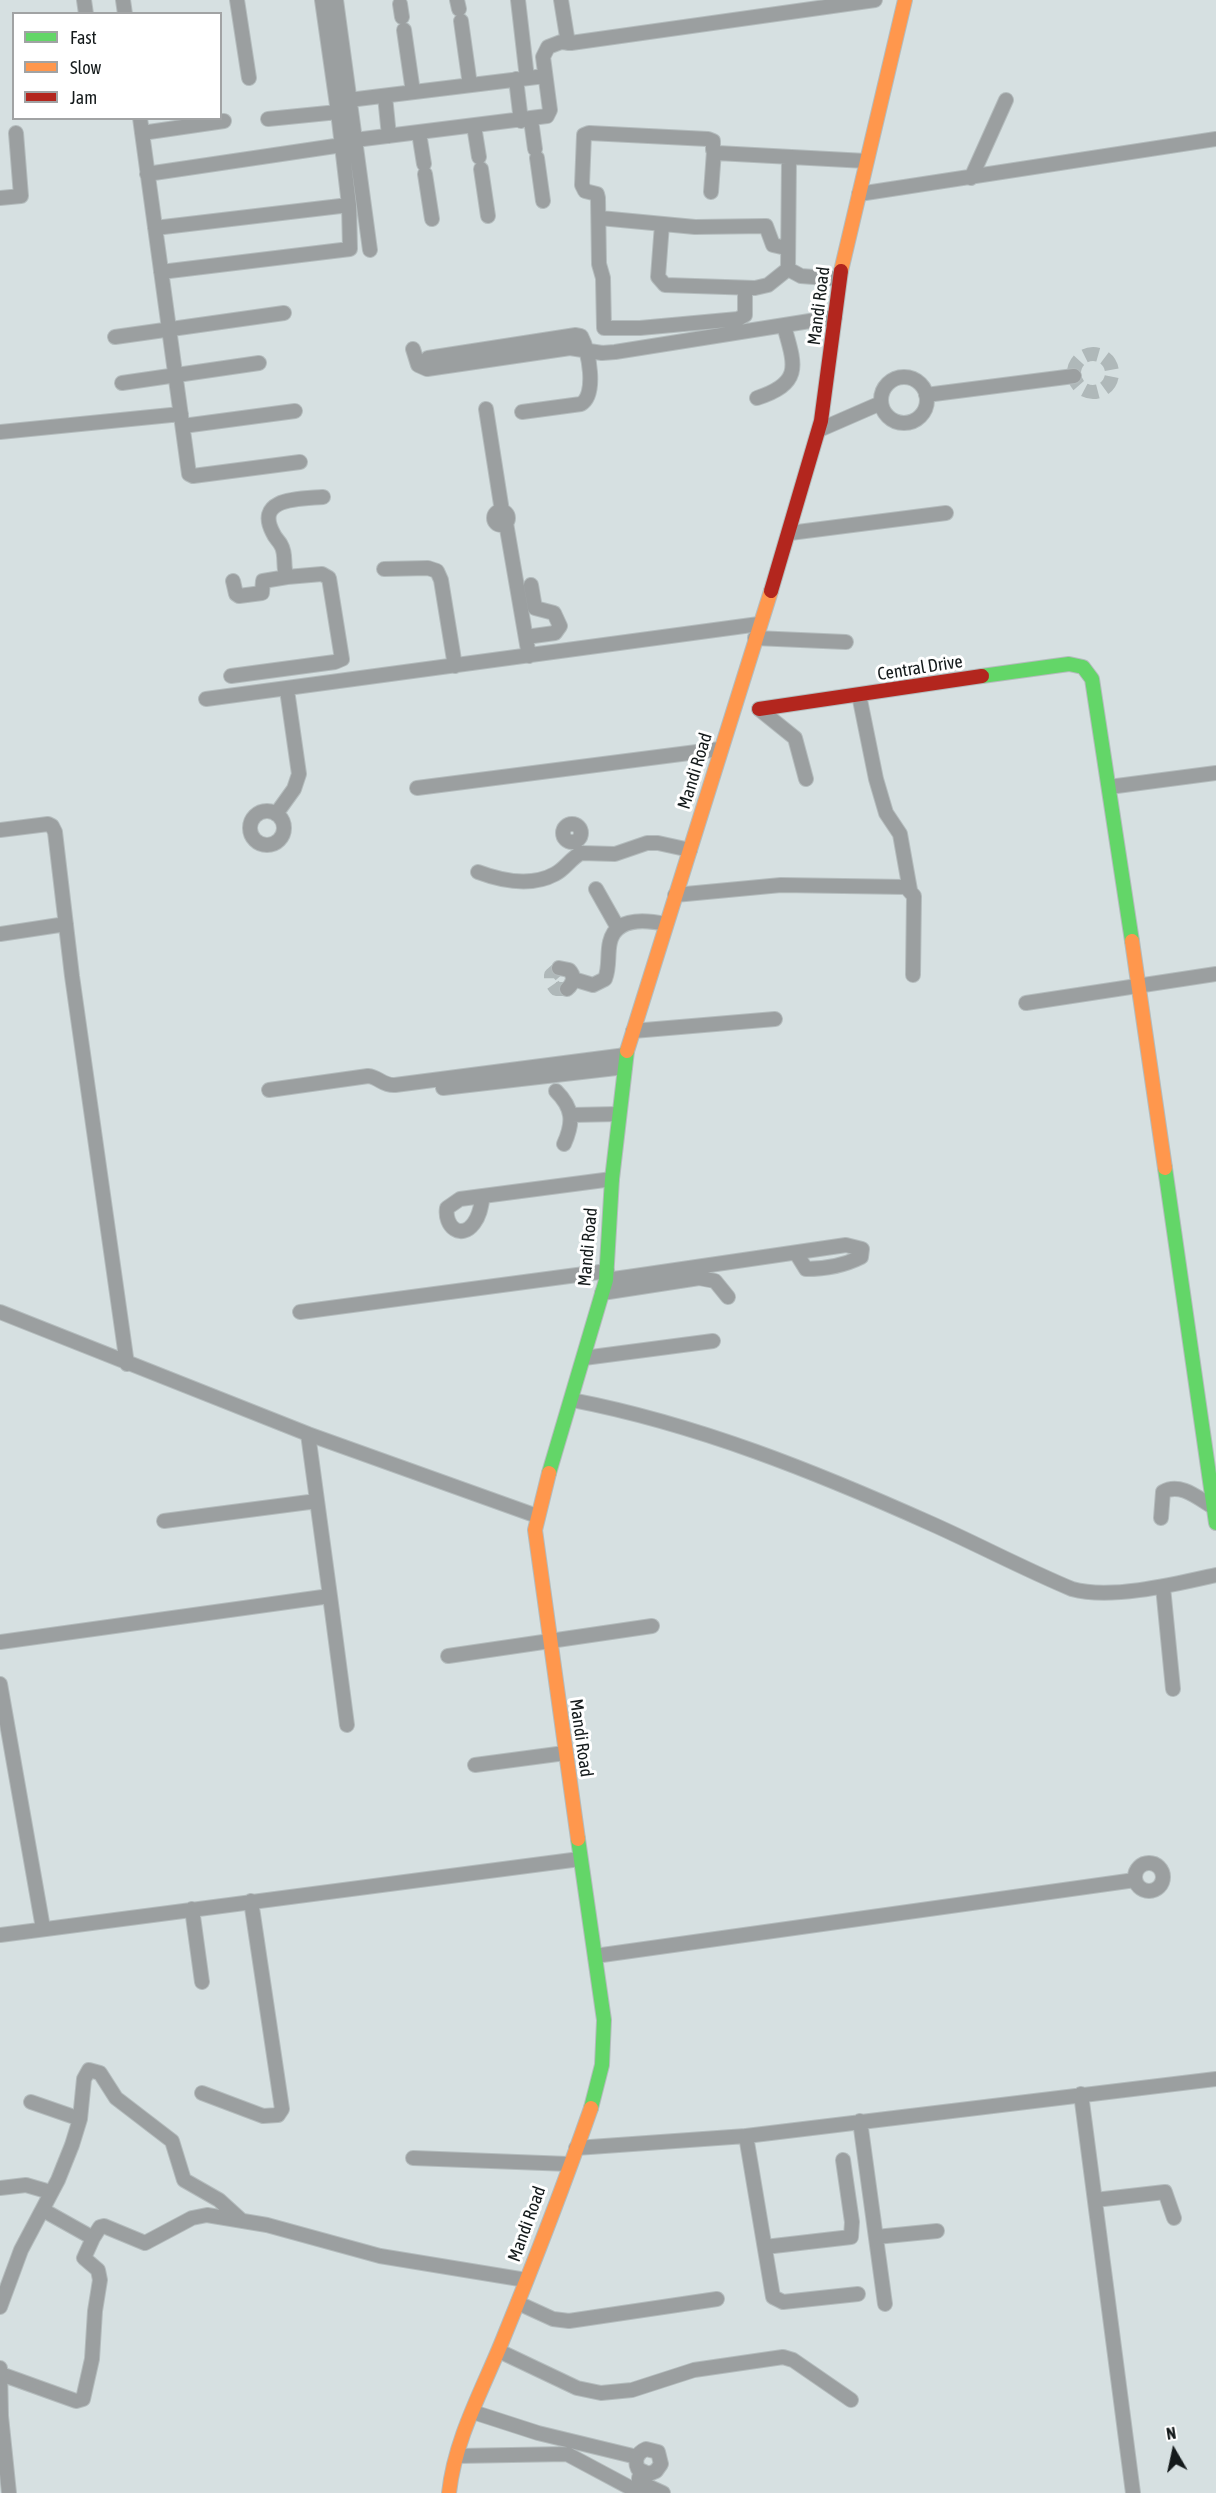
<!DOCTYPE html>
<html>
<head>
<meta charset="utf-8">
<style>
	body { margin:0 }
	#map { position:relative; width:1216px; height:2493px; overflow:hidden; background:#d6e0e1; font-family:"Asap Condensed",sans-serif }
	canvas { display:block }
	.legend { position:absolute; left:12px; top:12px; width:210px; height:108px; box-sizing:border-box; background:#fff; border:2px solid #a1a3a4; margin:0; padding:8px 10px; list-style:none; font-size:18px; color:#141a1b }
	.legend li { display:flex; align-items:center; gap:12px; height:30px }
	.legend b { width:30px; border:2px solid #a1a3a4 }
	.north { position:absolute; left:1144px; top:2421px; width:60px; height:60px; -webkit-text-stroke:4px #fff; paint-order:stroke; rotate:351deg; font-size:16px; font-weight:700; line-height:24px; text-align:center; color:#141a1b }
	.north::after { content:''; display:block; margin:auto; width:21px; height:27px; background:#141a1b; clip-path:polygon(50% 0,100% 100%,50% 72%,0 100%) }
</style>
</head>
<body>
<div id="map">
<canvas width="1216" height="2493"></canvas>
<ul class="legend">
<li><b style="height:8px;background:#63d668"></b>Fast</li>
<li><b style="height:8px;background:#ff974d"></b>Slow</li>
<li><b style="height:8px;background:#b3261e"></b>Jam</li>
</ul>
<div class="north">N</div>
</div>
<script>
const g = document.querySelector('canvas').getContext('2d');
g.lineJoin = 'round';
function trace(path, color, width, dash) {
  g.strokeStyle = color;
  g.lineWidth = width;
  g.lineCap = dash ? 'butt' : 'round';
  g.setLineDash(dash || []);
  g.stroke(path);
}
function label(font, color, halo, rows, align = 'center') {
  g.font = font + ' "Asap Condensed",sans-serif';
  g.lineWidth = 6;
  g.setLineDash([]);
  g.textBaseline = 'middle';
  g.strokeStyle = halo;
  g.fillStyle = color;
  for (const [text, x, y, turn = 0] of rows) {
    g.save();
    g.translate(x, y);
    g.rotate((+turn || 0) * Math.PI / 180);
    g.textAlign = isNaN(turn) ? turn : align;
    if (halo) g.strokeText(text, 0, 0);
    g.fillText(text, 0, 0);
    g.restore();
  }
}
trace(new Path2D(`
	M1074 373a19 19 0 1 1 38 0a19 19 0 1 1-38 0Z
	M559 968 551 975V982L556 989H567`), '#afb8b9', 14, [14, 7]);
const street = new Path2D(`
	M84 0 86 14
	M123 0 125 14
	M237 0 249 78
	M336 0 370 250
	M457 0 459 9
	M518 0 527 78
	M561 0 568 43
	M400 4 402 17
	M461 21 470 85
	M404 30 413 92
	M516 79 521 121
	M385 96 389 136
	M349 100 545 76
	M140 118 189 474 193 476 300 462
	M268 119 338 112
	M531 120 535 149
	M474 126 479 157
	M142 133 224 121
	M419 133 424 164
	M355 140 547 116 550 110 543 57 548 47 561 42 571 43 875 0
	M537 158 543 201
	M789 158 788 269 801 276 839 279
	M481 169 488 216
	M147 174 342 145
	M425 174 432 219
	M971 178 1006 100
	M711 192 714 151
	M859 194 1216 139
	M0 198 21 196 16 133
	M600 218 695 227 766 226 773 245 786 248
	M662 224 658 277 665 285 755 288 768 285 788 269
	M155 228 349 205
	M161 272 350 249 349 205 338 112 322 0
	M745 288V315L738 319 640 328H604L603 278 599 264 598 198 597 194 585 191 582 185 584 135 589 133 708 139 713 141V150L717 153 866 161
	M115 337 284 313
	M413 349 418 365 427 369 570 348 602 353 615 352 835 317
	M428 358 576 335 581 336C589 351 597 395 581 404L522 412
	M881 400a23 23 0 1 1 46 0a23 23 0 1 1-46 0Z
	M122 383 259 363
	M926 395 1074 376
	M757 398C803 383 795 365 784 326
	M486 409 502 511
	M183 426 295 411
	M819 430 881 403
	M0 432 181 414
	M494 518a7 7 0 1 1 14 0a7 7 0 1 1-14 0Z
	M506 523 529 656
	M790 533 946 513
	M384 569 428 568 437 571 441 580 455 666
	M233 581 236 594 239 596 262 593 263 581 287 577
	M526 637 555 633 560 626 554 613 535 608 531 585
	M755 638 846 642
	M231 676 335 662 342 659 329 578 322 574 287 577C282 567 287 555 281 545 279 541 275 538 273 533 254 497 301 499 323 497
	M859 695 876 779 886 813 900 834 910 890
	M206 699 759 624
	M759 709 795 738 806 779
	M1109 787 1216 773
	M417 788 720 749
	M250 828a17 17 0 1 1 34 0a17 17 0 1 1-34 0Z
	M276 814 294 789 299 774 287 690
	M563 833a9 9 0 1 1 18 0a9 9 0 1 1-18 0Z
	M0 830 48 824 52 826 55 832 72 976 127 1364
	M478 872C502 881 531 887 555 874 565 869 571 858 581 853L615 854 647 843H658L690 850
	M596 889 618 928
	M675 895 781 885 906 887 914 896 913 975
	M0 934 66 924
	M559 968 569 970C575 976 574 983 567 989
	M573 979 593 985 605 979C610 967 607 954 610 942 616 916 647 920 666 924
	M1026 1003 1216 974
	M633 1031 775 1019
	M443 1088 625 1067
	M269 1090 368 1076C379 1077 383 1086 395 1085L626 1055
	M556 1091C573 1108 574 1122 564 1144
	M571 1115 619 1114
	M483 1196C481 1206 480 1215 474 1223 461 1241 444 1226 447 1208L460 1199 612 1179
	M606 1280 628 1277 846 1245 862 1249 861 1257C843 1266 826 1269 806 1269L796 1253
	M602 1293 699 1278 715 1281 728 1297
	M0 1312 308 1434 537 1516
	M300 1312 607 1271
	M584 1358 713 1341
	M572 1400C697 1424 816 1472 932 1524 979 1545 1024 1569 1072 1589 1111 1600 1176 1584 1216 1575
	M1161 1518 1163 1492C1180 1482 1198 1498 1213 1507
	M164 1521 317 1501
	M1163 1587 1173 1689
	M330 1596 347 1725
	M0 1642 330 1596 308 1434
	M448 1656 652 1626
	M0 1684 43 1928
	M475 1765 565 1753
	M1135 1877a14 14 0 1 1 28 0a14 14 0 1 1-28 0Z
	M192 1909 202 1982
	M0 1935 580 1859
	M595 1956 1135 1880
	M202 2093 263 2116 278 2115 282 2109 251 1901
	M1081 2094 1133 2493
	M31 2102 80 2119
	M860 2121 885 2304
	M746 2136 773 2297 783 2302 858 2294
	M576 2148 746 2136 1216 2079
	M413 2158 569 2164
	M0 2188 26 2185 50 2192
	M1095 2200 1165 2192 1174 2218
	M43 2210 93 2238 100 2227 104 2226 145 2243 192 2218 207 2215 267 2225 380 2256 526 2280
	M876 2237 937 2231
	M765 2247 851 2237 852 2222 843 2160
	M518 2303 553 2319 569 2321 717 2299
	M0 2307 21 2250 58 2180 72 2145 80 2119 84 2079 89 2070 100 2073 116 2098 172 2141 184 2180 219 2200 241 2220
	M499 2351 577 2388 601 2393 632 2390 694 2370 783 2357 793 2360 851 2400
	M0 2368 1 2416 9 2493
	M1 2374 76 2401 83 2399 92 2359 95 2311 100 2280 98 2270 84 2258 93 2238
	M473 2412 538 2433 637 2457
	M457 2456 567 2454 640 2493
	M649 2474 638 2469C634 2460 637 2453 646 2449L658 2452 661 2464 656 2471 639 2478V2482L663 2493`);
const fast = new Path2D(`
	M982 676 1069 664 1083 667 1092 679 1132 941
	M1165 1168 1216 1523
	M549 1473 606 1280 612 1179 627 1051
	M578 1839 604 2020 602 2065 591 2108`);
const slow = new Path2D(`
	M841 271 905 0
	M1132 941 1165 1168
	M627 1051 771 591
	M549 1473 535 1530 578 1839
	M449 2493C455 2438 483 2389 503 2339 534 2263 564 2185 591 2108`);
const jam = new Path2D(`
	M771 591 821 421 841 271
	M759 709 982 676`);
trace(street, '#b4bcbd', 16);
trace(fast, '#b4bcbd', 16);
trace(slow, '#b4bcbd', 16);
trace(jam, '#b4bcbd', 16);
trace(street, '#9b9fa0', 14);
trace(fast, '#63d668', 14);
trace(slow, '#ff974d', 14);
trace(jam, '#b3261e', 14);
label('18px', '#141a1b', '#fff', [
	["Mandi Road",819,306,-83],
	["Central Drive",920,668,-9],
	["Mandi Road",695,771,-73],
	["Mandi Road",588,1247,-85],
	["Mandi Road",581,1738,82],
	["Mandi Road",527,2224,-70]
]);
</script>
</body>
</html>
